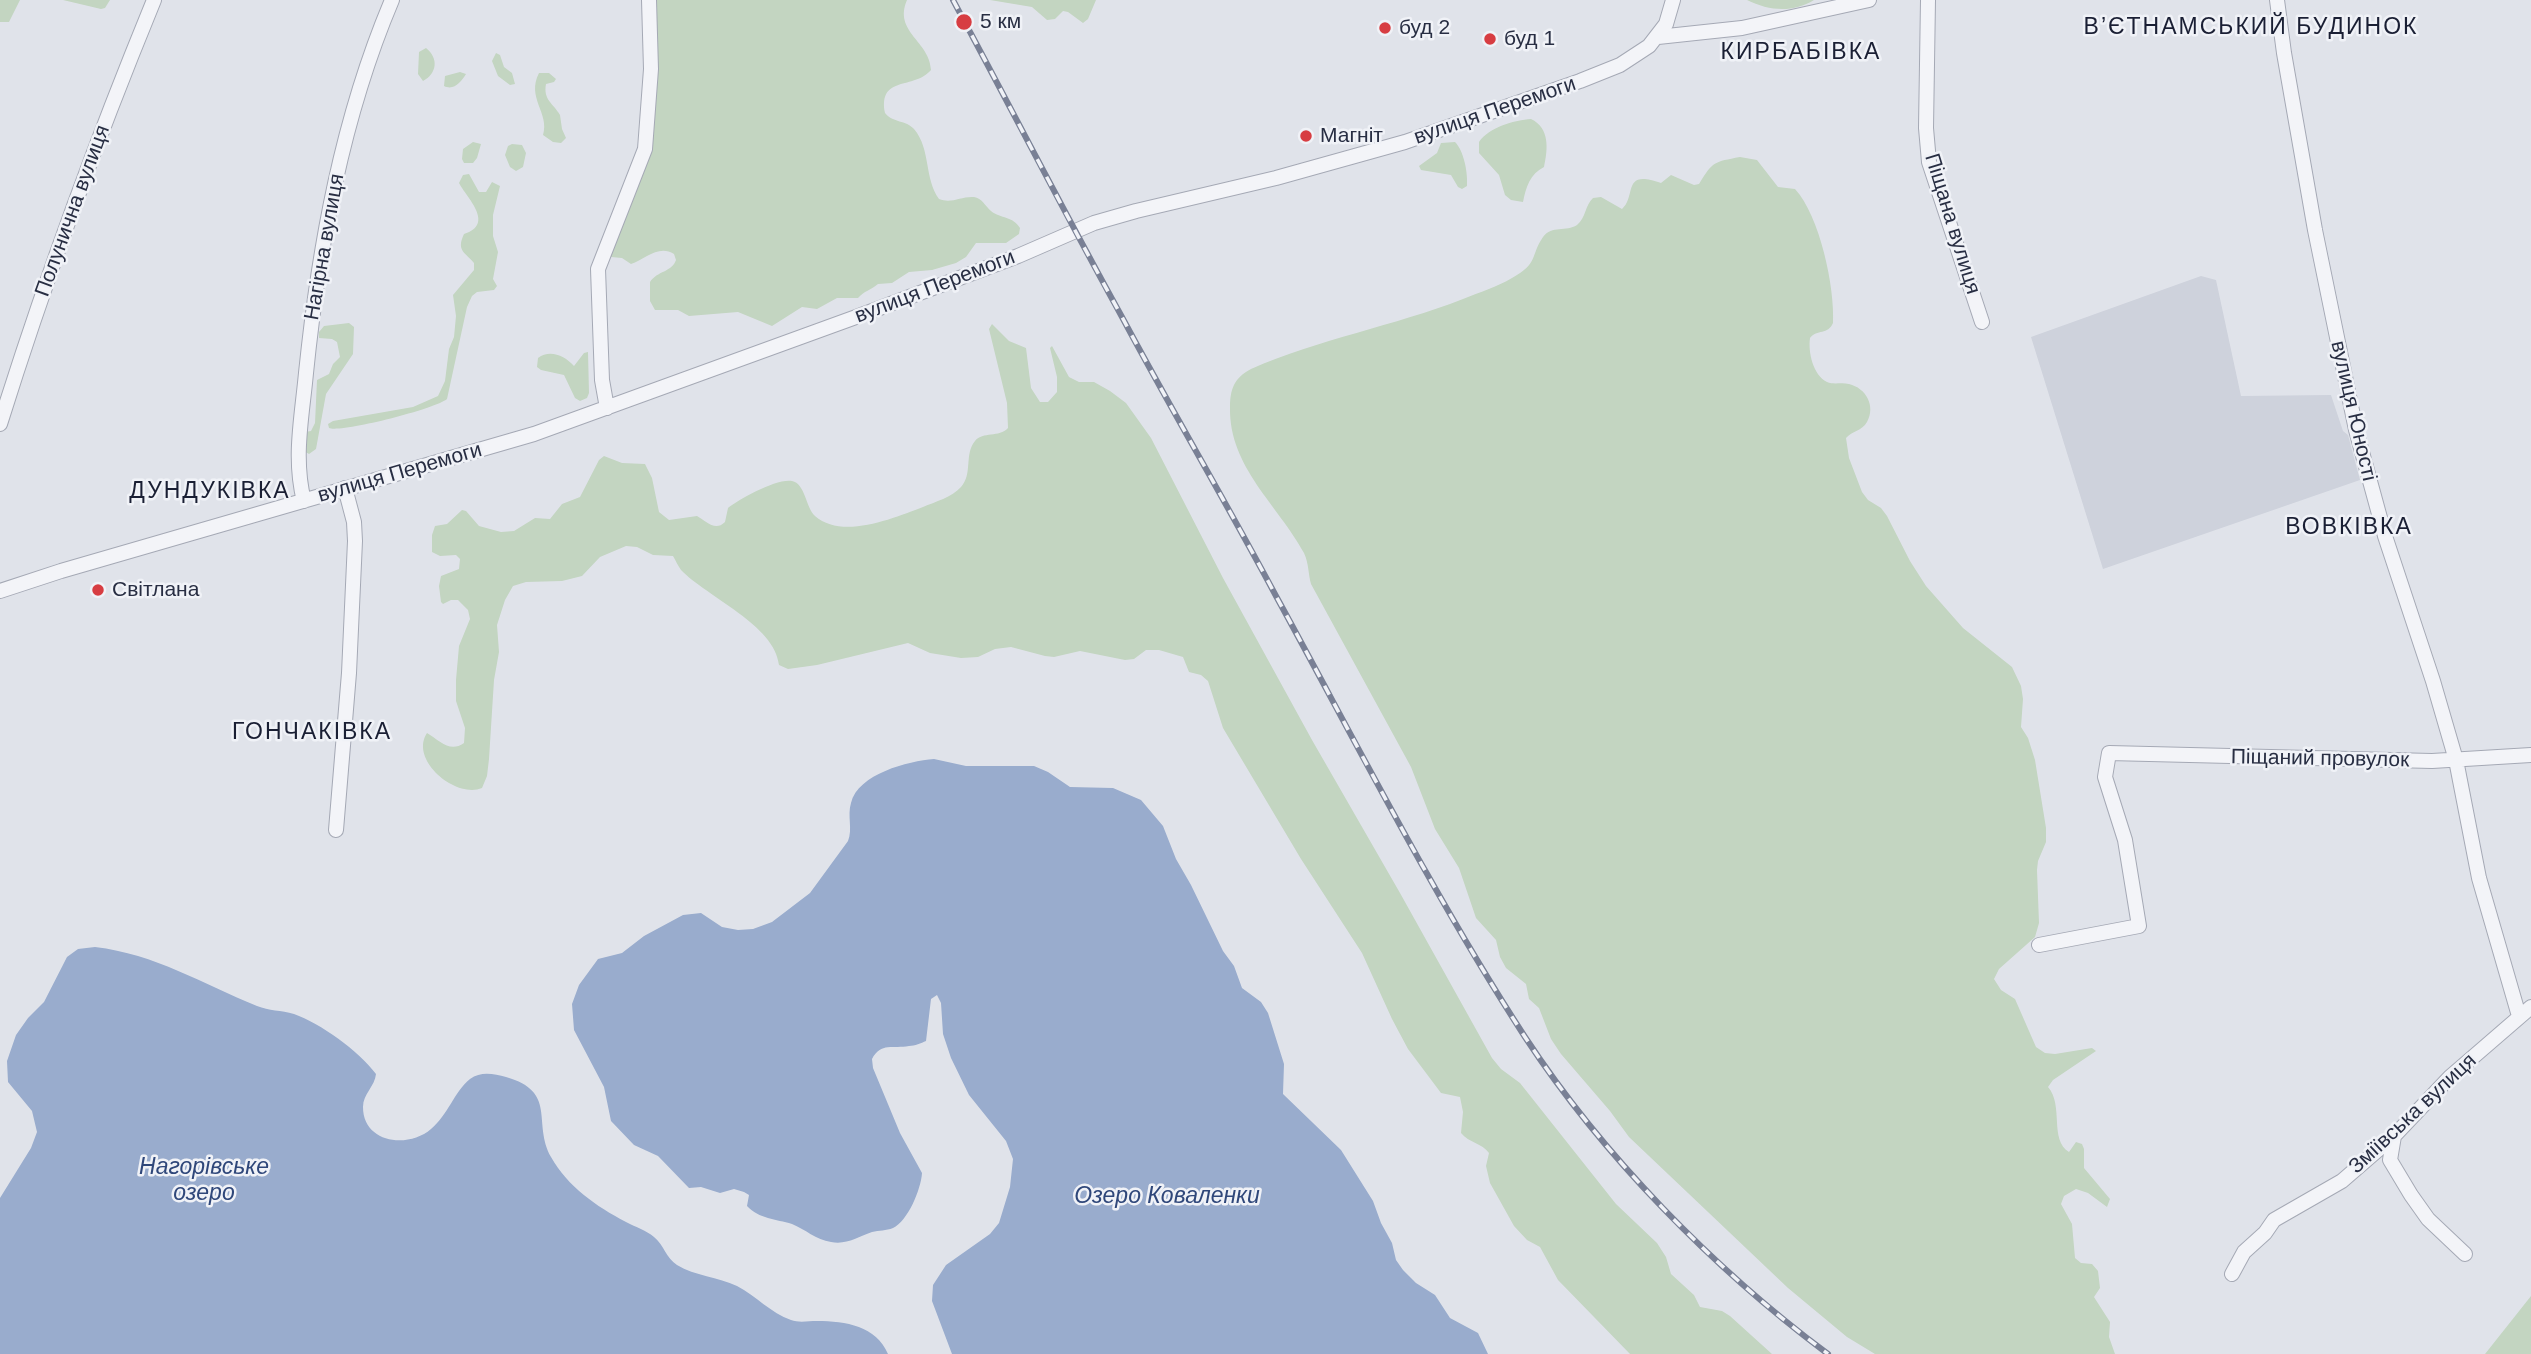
<!DOCTYPE html>
<html>
<head>
<meta charset="utf-8">
<style>
	body { margin:0 }
	canvas { display:block; background:#e0e3ea }
</style>
</head>
<body>
<canvas width="2531" height="1354"></canvas>
<script>
const g = document.querySelector('canvas').getContext('2d');
g.lineJoin = 'round';
function fill(path, color) {
  g.fillStyle = color;
  g.fill(path, 'evenodd');
}
function trace(path, color, width, dash) {
  g.strokeStyle = color;
  g.lineWidth = width;
  g.lineCap = dash ? 'butt' : 'round';
  g.setLineDash(dash || []);
  g.stroke(path);
}
function label(font, color, halo, rows, align = 'center') {
  g.font = font + ' Arial,sans-serif';
  g.lineWidth = 5;
  g.setLineDash([]);
  g.textBaseline = 'middle';
  g.strokeStyle = halo;
  g.fillStyle = color;
  for (const [text, x, y, turn = 0] of rows) {
    g.save();
    g.translate(x, y);
    g.rotate((+turn || 0) * Math.PI / 180);
    g.textAlign = isNaN(turn) ? turn : align;
    if (halo) g.strokeText(text, 0, 0);
    g.fillText(text, 0, 0);
    g.restore();
  }
}
fill(new Path2D(`
	M2201 276 2216 280 2241 396 2331 395 2343 431 2348 435 2360 480 2103 569 2031 337Z`), '#ced2dc');
fill(new Path2D(`
	M0 0H20L9 22H0Z
	M63 0H110L105 8 101 9Z
	M652 0H907C893 32 930 41 931 70 914 90 878 75 885 113 893 123 906 120 914 129 931 149 924 178 939 199 952 204 961 196 974 197 982 198 985 206 991 211 1001 219 1013 216 1020 228L1019 234 1006 243H976L966 257 956 263 932 270 909 272 892 283 878 284C871 290 864 291 858 298H837L817 309 802 307 772 326 738 312 689 316 678 310H655L650 301V282C657 271 672 272 676 260L674 254C659 244 645 259 631 264L622 258 611 257 610 254 636 192 644 65Z
	M990 0H1096L1088 19 1083 23 1068 12 1063 11 1055 19 1047 20 1032 7Z
	M1747 0H1814C1793 13 1769 11 1747 0Z
	M426 48C439 58 437 74 423 81L418 74 419 52Z
	M496 53 500 55 504 67 512 73 515 84 510 85 498 76 492 61Z
	M460 72 466 74C461 82 454 91 444 86L445 76Z
	M539 73H549L556 79 554 82 546 84C543 100 553 103 560 115L562 129 566 138 561 143 553 142 543 135C550 113 526 98 539 73Z
	M1531 119C1550 128 1548 149 1544 167 1530 174 1526 187 1523 202L1511 200 1505 195 1499 175 1479 153V142C1489 127 1515 120 1531 119Z
	M473 142 481 144 477 158 473 163H464L462 159 463 149Z
	M1455 142C1464 151 1468 173 1467 186L1462 189 1458 187 1451 175 1421 170 1419 166 1437 153 1441 143Z
	M512 144 522 145 526 153 523 167 516 171 510 167 505 155 508 146Z
	M1740 157 1757 160 1778 187 1795 189C1820 216 1835 288 1833 323 1828 335 1817 329 1810 338 1808 352 1813 375 1827 382 1834 385 1841 382 1849 384 1866 388 1876 406 1867 422 1862 431 1852 431 1846 438L1849 458 1862 492 1868 500 1881 508 1887 516 1910 561 1926 586 1963 628 2012 667 2021 686 2023 699 2021 727 2028 738 2035 760 2046 828V842L2038 861 2037 870 2039 923 2035 937 1999 969 1994 979 2001 990 2015 999 2036 1047 2045 1053 2055 1054 2092 1048 2096 1051 2053 1080 2048 1087C2064 1105 2049 1140 2069 1152L2076 1142 2082 1144 2084 1149V1168L2110 1199 2107 1207 2088 1193 2076 1189 2064 1196 2061 1204 2072 1224 2075 1258 2081 1263 2092 1264 2098 1271 2100 1288 2094 1297 2110 1322 2109 1337 2115 1354H1875L1847 1337 1788 1288 1629 1137 1610 1111 1561 1054 1551 1039 1539 1008 1529 999 1526 984 1506 968 1500 957 1496 940 1476 918 1459 868 1435 829 1411 767 1311 584C1308 573 1309 564 1304 553 1278 505 1229 467 1230 408 1230 389 1234 378 1251 369 1319 339 1394 326 1463 299 1480 292 1497 287 1512 278 1539 263 1530 256 1543 237 1552 225 1566 232 1577 225 1586 218 1585 205 1593 198L1601 197 1622 209C1637 196 1621 169 1661 183L1671 175 1694 185 1699 184C1713 161 1714 162 1740 157Z
	M469 174 479 192H486L492 182 500 186 493 215V236L498 252 493 279 497 286 494 290 477 292 472 296 467 307 447 399C435 409 341 433 329 428L328 424 333 421 413 407 438 396 445 381 449 349 454 337 456 316 453 295 474 270V263C465 252 456 251 464 234 496 224 466 197 459 183L463 175Z
	M349 323 354 327 353 354 326 394 316 449 309 454 304 451 305 432 311 431 315 423 317 380 329 374 333 364 340 357 337 342 332 339 319 338V332L324 326Z
	M992 324 1009 341 1026 348 1031 388 1040 402H1048L1057 392V377L1050 348 1052 346 1069 377 1079 382H1094L1110 391 1126 403 1151 438 1223 578 1312 740 1400 893 1492 1058 1501 1069 1520 1083 1616 1204 1657 1243 1666 1257 1671 1274 1694 1295 1700 1307 1722 1311 1730 1316 1772 1354H1630L1558 1280 1540 1247 1527 1240 1514 1226 1490 1183 1486 1166 1489 1153C1482 1143 1469 1143 1461 1133L1463 1112 1460 1097 1441 1093 1408 1049 1392 1019 1362 953 1301 859 1223 728 1208 681 1201 675 1189 672 1183 657 1159 650H1146L1134 659 1125 660 1080 651 1054 657 1045 656 1011 647 995 649 978 657 961 658 930 653 908 643 817 665 788 669 779 665C775 625 707 597 681 570 678 566 676 561 673 556L653 555 637 547 626 546 600 557 582 576 562 581 526 582 513 586 505 600 497 625 499 652 494 680 489 759 487 776 482 788C456 799 409 760 427 733 440 741 450 753 464 743L465 728 456 701V680L459 646 470 619 468 610 458 600H451L443 604 441 602 439 586 441 576 459 569 460 559 456 555 440 556 432 552V535L435 526 447 524 462 510 466 511 479 526 501 532 514 531 535 518 550 519 562 504 580 497 599 460 604 456 622 463 645 464 652 478 659 512 669 520 697 516C706 521 715 532 725 522L728 508C739 499 777 478 792 481 805 483 806 508 815 516 842 540 894 518 923 507 935 502 952 497 961 487 973 474 964 454 975 441 983 431 999 438 1008 428L1007 403 989 329Z
	M588 352 589 393 587 398 580 401 575 398 564 375 541 370 537 367 538 358C550 349 565 356 574 366L584 353Z
	M2531 1296V1354H2485Z`), '#c3d5c1');
fill(new Path2D(`
	M934 759 966 766H1034L1048 772 1070 787 1113 788 1141 800 1163 826 1176 859 1191 885 1223 951 1234 966 1242 988 1261 1002 1268 1013 1284 1064 1283 1094 1341 1150 1373 1201 1381 1223 1392 1243 1396 1260 1403 1270 1416 1283 1435 1295 1450 1318 1478 1333 1488 1354H952L932 1301 933 1285 946 1265 990 1234 999 1223 1010 1187 1013 1159 1006 1141 969 1095 951 1058 943 1034 941 1003 937 995 931 999 926 1041C921 1043 915 1046 909 1046 893 1049 881 1042 872 1059L873 1068 900 1133 922 1173C921 1189 908 1221 893 1228 886 1231 879 1230 872 1232 857 1237 847 1245 831 1242 816 1240 805 1229 792 1224 776 1219 759 1219 747 1206L749 1195 744 1192 734 1189 720 1193 701 1187 689 1188 658 1156 634 1145 611 1121 604 1087 574 1030 572 1004 579 985 598 959 622 953 644 936 683 915 701 913 722 927 738 930 753 929 772 922 810 893 848 841C853 829 847 816 851 803 858 774 908 761 934 759Z
	M95 947C155 954 203 984 257 1006 269 1011 281 1010 294 1014 320 1023 359 1051 376 1074 375 1086 363 1094 363 1107 363 1143 408 1149 431 1129 448 1115 454 1092 470 1079 481 1071 494 1074 506 1077 558 1092 532 1122 551 1157 568 1187 596 1206 626 1222 635 1227 646 1230 654 1237 664 1245 666 1258 677 1265 695 1276 718 1277 737 1286 756 1296 771 1313 791 1320 799 1323 808 1321 817 1321 846 1321 876 1326 888 1354H0V1198L31 1148 37 1132 32 1111 8 1082 7 1061 16 1035 28 1018 44 1002 67 957 78 949Z`), '#99accd');
const minor = new Path2D(`
	M1928 0 1926 128 1929 162 1982 322
	M2277 0 2284 53 2315 230 2356 430 2385 536 2433 681 2456 760 2479 878 2519 1016
	M1658 37 1742 28 1869 0
	M607 408 602 380 598 269 645 149 651 69 649 0
	M0 424C45 280 97 139 154 0
	M304 501C293 458 302 417 306 373 319 246 342 118 392 0
	M0 591 61 571 534 434 856 317 1018 256 1094 223 1136 211 1276 178 1405 142 1580 81 1620 65 1649 46 1666 24 1673 0
	M336 830 349 673 355 541 354 522 345 488
	M2039 945 2139 926 2125 840 2105 777 2109 753 2432 761 2531 755
	M2394 1136 2390 1160 2411 1195 2428 1219 2465 1254
	M2232 1274 2244 1252 2265 1233 2274 1220 2342 1181 2394 1136 2450 1077 2531 1007`);
trace(minor, '#a5a9b5', 16);
trace(minor, '#f3f4f8', 14);
const rail = new Path2D(`
	M953 0C1010 106 1064 212 1122 317 1172 411 1226 502 1276 596 1357 744 1433 895 1525 1037 1603 1156 1714 1269 1828 1354`);
trace(rail, '#798095', 6);
trace(rail, '#f0f2f7', 3.5, [10]);
for (const [x, y, r, color] of [
	[964,22,9,"#d73d42"],
	[1385,28,7,"#d73d42"],
	[1490,39,7,"#d73d42"],
	[1306,136,7,"#d73d42"],
	[98,590,7,"#d73d42"]
]) {
  const dot = new Path2D();
  dot.arc(x, y, r, 0, 2 * Math.PI);
  g.fillStyle = color;
  g.fill(dot);
  trace(dot, '#f0f2f7', 2.5);
}
label('21px', '#282e43', '#f0f2f7', [
	["5 км",980,22],
	["буд 2",1399,28],
	["буд 1",1504,39],
	["Магніт",1320,136],
	["Світлана",112,590]
], 'left');
label('21px', '#282e43', '#f0f2f7', [
	["вулиця Перемоги",1495,111,-19],
	["Полунична вулиця",73,211,-70],
	["Піщана вулиця",1952,224,73],
	["Нагірна вулиця",325,247,-80],
	["вулиця Перемоги",935,287,-21],
	["вулиця Юності",2353,411,77],
	["вулиця Перемоги",400,473,-16],
	["Піщаний провулок",2320,759,1],
	["Зміївська вулиця",2413,1114,-43]
]);
g.letterSpacing = '2px';
label('23px', '#1a1f34', '#f0f2f7', [
	["В’ЄТНАМСЬКИЙ БУДИНОК",2251,28],
	["КИРБАБІВКА",1801,53],
	["ДУНДУКІВКА",210,492],
	["ВОВКІВКА",2349,528],
	["ГОНЧАКІВКА",312,733]
]);
g.letterSpacing = '0px';
label('italic 23px', '#2f477a', '#f0f2f7', [
	["Нагорівське",204,1168],
	["озеро",204,1194],
	["Озеро Коваленки",1167,1197]
]);
</script>
</body>
</html>
